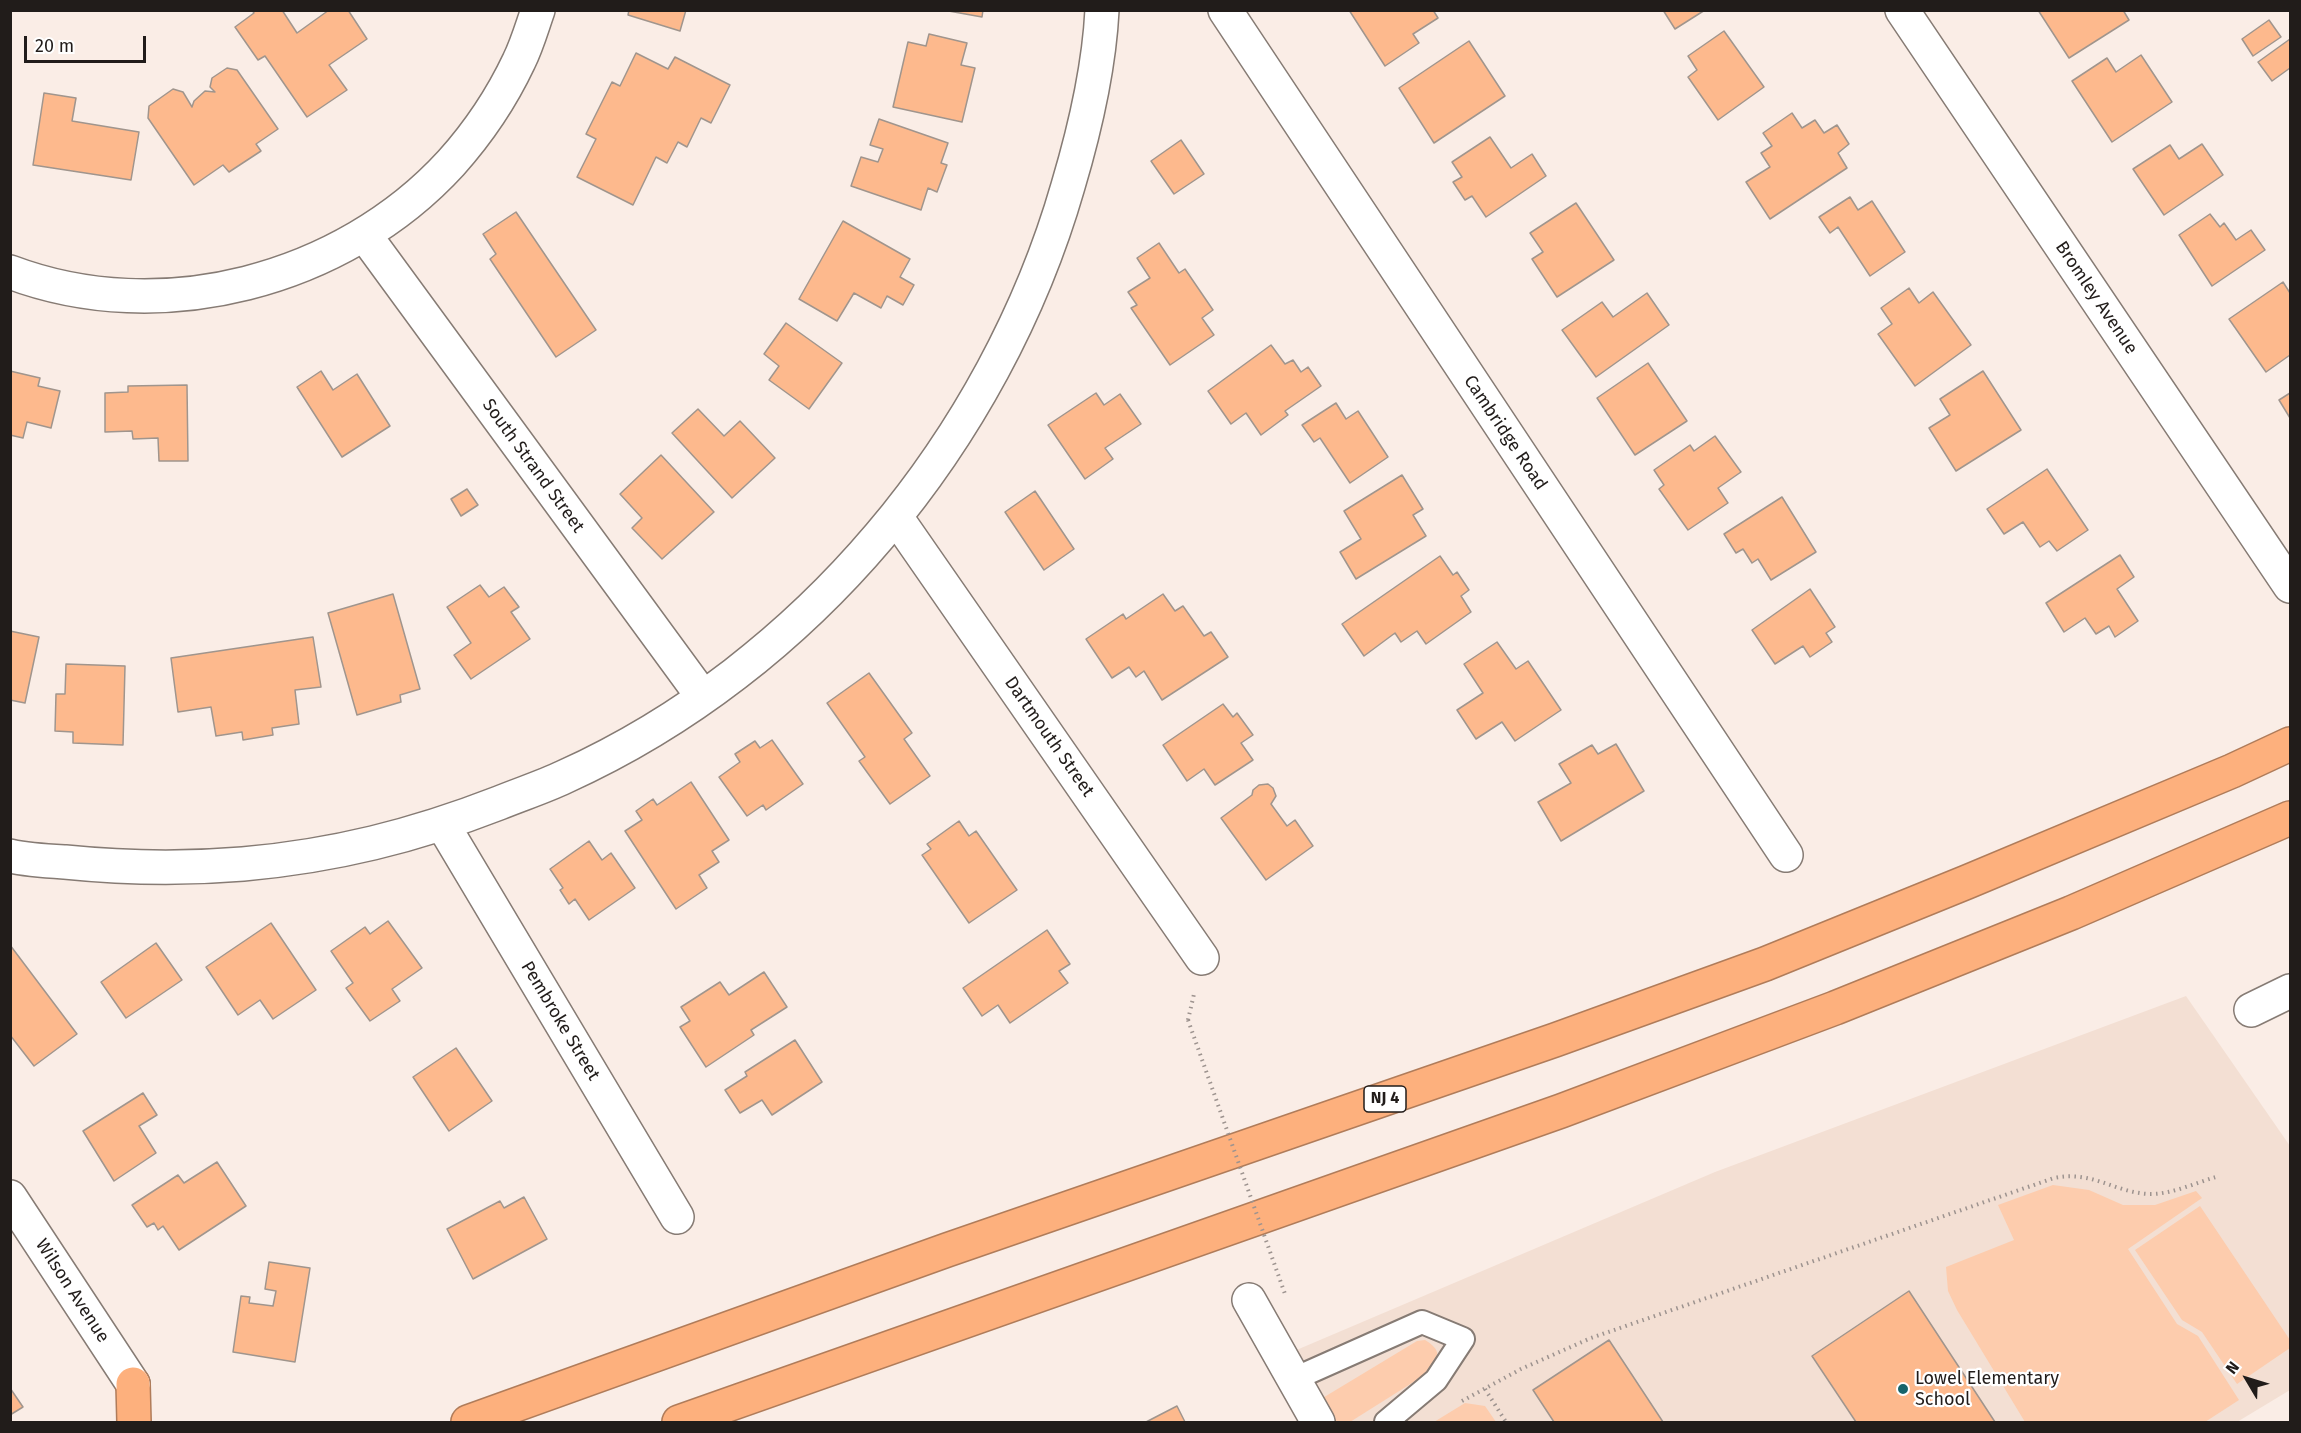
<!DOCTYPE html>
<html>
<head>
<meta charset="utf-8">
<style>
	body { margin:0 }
	#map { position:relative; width:2301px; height:1433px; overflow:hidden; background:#faede6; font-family:"Fira Sans",sans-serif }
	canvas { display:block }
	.frame { position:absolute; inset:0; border:12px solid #211c1a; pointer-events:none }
	.north { position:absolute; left:2217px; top:1349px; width:60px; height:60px; -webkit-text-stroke:4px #fff; paint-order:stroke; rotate:308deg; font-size:16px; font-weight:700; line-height:24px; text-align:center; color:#211c1a }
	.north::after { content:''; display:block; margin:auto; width:21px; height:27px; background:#211c1a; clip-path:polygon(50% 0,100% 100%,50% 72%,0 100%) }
	.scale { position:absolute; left:24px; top:36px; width:122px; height:27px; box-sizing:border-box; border:3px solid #211c1a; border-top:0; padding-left:8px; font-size:18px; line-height:21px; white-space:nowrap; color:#211c1a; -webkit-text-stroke:4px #fff; paint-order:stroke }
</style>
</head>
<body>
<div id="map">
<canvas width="2301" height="1433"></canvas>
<div class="frame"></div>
<div class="north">N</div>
<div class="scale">20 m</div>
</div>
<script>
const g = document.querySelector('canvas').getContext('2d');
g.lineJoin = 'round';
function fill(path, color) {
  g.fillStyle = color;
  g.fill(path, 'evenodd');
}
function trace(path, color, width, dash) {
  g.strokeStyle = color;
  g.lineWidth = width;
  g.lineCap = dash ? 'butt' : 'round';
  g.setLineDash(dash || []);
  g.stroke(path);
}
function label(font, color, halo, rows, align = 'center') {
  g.font = font + ' "Fira Sans",sans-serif';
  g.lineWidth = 4.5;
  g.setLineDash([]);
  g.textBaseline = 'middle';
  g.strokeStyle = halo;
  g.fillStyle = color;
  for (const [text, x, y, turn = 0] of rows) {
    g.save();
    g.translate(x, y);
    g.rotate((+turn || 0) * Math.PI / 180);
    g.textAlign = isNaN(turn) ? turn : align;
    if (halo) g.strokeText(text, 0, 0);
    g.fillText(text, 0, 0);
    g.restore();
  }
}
fill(new Path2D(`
	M2186 996 2290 1146V1390L2237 1422H1318L1280 1357 1715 1172Z`), '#f3dfd3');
fill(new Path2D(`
	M2053 1185 2089 1190 2123 1205H2155L2196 1191 2202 1198 2128 1249 2177 1324 2198 1336 2239 1400 2205 1422H2025L1957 1310 1948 1291 1946 1267 2014 1240 1998 1205Z
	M2200 1206 2290 1340V1348L2237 1384 2202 1332 2182 1320 2135 1250Z
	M1425 1340C1441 1350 1440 1356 1431 1371L1350 1422H1320L1321 1399 1417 1341Z
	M1465 1403 1485 1406 1496 1422H1434Z`), '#fdccad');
const building = new Path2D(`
	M252 10H282L297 33 329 10H348L367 39 329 65 347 90 307 117 265 56 258 60 235 27 254 13Z
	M629 10H686L680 31 628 15Z
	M943 10H983L982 17Z
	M1349 10H1433L1438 18 1413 34 1419 43 1385 66Z
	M1663 10H1705L1675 29Z
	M2038 10H2123L2129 20 2069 58Z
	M2269 20 2281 37 2253 56 2242 39Z
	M1724 31 1764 87 1718 120 1688 77 1697 70 1688 56Z
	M929 34 967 43 961 65 975 68 962 122 893 107 908 42 926 46Z
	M2290 39V68L2272 81 2258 62Z
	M1469 41 1505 96 1434 143 1399 88Z
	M636 53 668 69 675 57 730 85 711 123 701 118 687 147 678 142 667 163 656 157 633 205 577 177 596 139 586 134 612 82 620 86Z
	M2141 55 2172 102 2112 142 2072 81 2107 58 2116 72Z
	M227 68 237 70 278 129 256 144 261 151 229 172 223 165 194 185 148 118 149 106 173 89 183 92 192 107 194 101 205 91 215 92 210 87 212 78Z
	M44 93 76 98 72 121 139 132 131 180 33 165Z
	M1792 113 1802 128 1815 120 1824 133 1837 125 1849 144 1838 153 1847 168 1770 219 1746 182 1770 167 1761 153 1772 146 1763 133Z
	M879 119 948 143 941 163 947 165 937 192 928 188 921 210 851 186 861 157 878 162 883 149 870 145Z
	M1490 137 1511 168 1532 154 1546 176 1486 217 1472 196 1465 200 1453 182 1462 177 1452 162Z
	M1181 140 1204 174 1174 194 1151 161Z
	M2202 144 2223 175 2164 215 2133 169 2170 145 2179 159Z
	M1850 197 1858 210 1872 201 1905 252 1870 276 1838 227 1830 233 1819 217Z
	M1576 203 1614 260 1557 297 1532 259 1543 252 1530 233Z
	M516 212 596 330 556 357 490 259 496 254 483 234Z
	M2210 214 2220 227 2224 223 2236 240 2251 230 2265 250 2212 286 2179 235Z
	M843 221 910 259 900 277 914 285 903 305 887 296 881 308 854 293 837 321 799 299Z
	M1159 243 1179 273 1185 269 1213 310 1202 318 1214 335 1170 365 1131 308 1137 305 1128 292 1150 278 1137 258Z
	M2283 282 2290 293V355L2266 372 2229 319Z
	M1909 288 1919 303 1933 292 1971 345 1915 386 1878 334 1892 324 1881 308Z
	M1647 293 1669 325 1596 377 1562 330 1602 302 1613 317Z
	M786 323 842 363 809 409 769 380 779 366 764 354Z
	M1271 345 1285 364 1293 360 1301 372 1308 367 1321 386 1285 411 1288 415 1261 435 1246 413 1231 424 1208 391Z
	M1648 363 1687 421 1635 455 1597 398Z
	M10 371 40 378 38 386 60 391 51 428 27 422 23 438 10 435Z
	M321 371 333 390 357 374 390 426 342 457 297 387Z
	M1983 371 2021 430 1956 471 1929 428 1950 415 1940 399Z
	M187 385 188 461H159L158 438 133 439 132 431 105 432V393L128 392V386Z
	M1096 393 1104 405 1120 394 1141 424 1105 448 1113 459 1085 479 1048 425Z
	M2290 393V418L2279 400Z
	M1336 403 1346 419 1358 411 1388 457 1350 483 1320 438 1314 442 1302 425Z
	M698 409 724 436 740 421 775 458 732 498 672 433Z
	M1715 436 1741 472 1718 488 1728 503 1688 530 1659 489 1664 485 1654 470 1690 445 1694 451Z
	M661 455 714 512 662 559 632 528 642 518 620 494Z
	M2047 469 2088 530 2057 551 2049 541 2040 547 2023 522 2004 534 1987 509Z
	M1402 475 1423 509 1413 515 1426 536 1356 579 1340 552 1361 539 1344 511Z
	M467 489 478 505 461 516 451 499Z
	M1035 491 1074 549 1044 570 1005 512Z
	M1782 497 1816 552 1771 580 1758 559 1752 563 1743 549 1736 553 1724 534Z
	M2120 555 2134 577 2117 589 2138 621 2115 637 2109 626 2096 634 2085 618 2064 632 2046 603Z
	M1440 556 1453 575 1457 572 1469 590 1461 596 1471 612 1426 644 1417 631 1401 642 1395 633 1364 656 1342 624Z
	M480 585 489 597 504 587 519 607 511 612 530 639 471 679 454 655 471 643 447 607Z
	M1810 589 1835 627 1826 633 1832 642 1810 657 1803 646 1775 664 1752 630Z
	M393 594 420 689 400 695 401 702 357 715 328 613Z
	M1163 594 1175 611 1183 606 1204 636 1211 632 1228 657 1162 700 1144 671 1136 677 1129 667 1112 678 1086 639 1123 614 1126 619Z
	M10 631 39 637 25 703 10 700Z
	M313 637 321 687 295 690 299 724 272 728 273 735 243 740 242 732 216 736 211 707 178 712 171 658Z
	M1497 642 1516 669 1528 661 1561 710 1515 741 1502 722 1476 739 1457 710 1483 693 1464 664Z
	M66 664 125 666 123 745 73 743V732L55 731 56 694H65Z
	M869 673 912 733 904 739 930 776 890 804 859 761 865 757 827 703Z
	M1223 704 1233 717 1237 713 1253 735 1241 743 1253 760 1215 785 1204 769 1187 781 1163 745Z
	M772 740 803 784 766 810 763 805 747 816 719 777 740 762 735 754 755 741 760 748Z
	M1616 744 1644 791 1561 841 1538 802 1571 783 1559 764 1592 745 1598 754Z
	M691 782 729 840 712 851 719 862 699 875 707 888 676 909 625 831 642 820 636 811 653 799 657 805Z
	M1268 784 1273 788 1276 796 1271 804 1287 826 1295 820 1313 846 1266 880 1221 818 1252 795 1253 790 1259 785Z
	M959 821 969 836 976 831 1017 890 969 923 922 855 931 849 927 844Z
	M589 841 602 860 611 853 635 888 589 920 575 899 569 904 560 890 563 888 550 869Z
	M388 921 422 968 392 989 400 1001 370 1021 346 988 353 983 331 951 365 927 370 934Z
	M271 923 316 990 273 1019 260 1000 238 1015 206 967Z
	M1047 930 1070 964 1059 971 1068 983 1010 1023 998 1005 982 1016 963 988Z
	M156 943 182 980 126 1018 101 982Z
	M10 945 77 1034 34 1066 10 1035Z
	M764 972 787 1007 751 1030 754 1035 706 1067 680 1027 690 1021 681 1007 720 982 729 995Z
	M795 1040 822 1082 772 1115 762 1100 740 1113 725 1090 747 1076 745 1072Z
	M456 1048 492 1101 449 1131 413 1077Z
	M143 1093 157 1115 139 1126 156 1153 114 1181 83 1131Z
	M217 1162 246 1206 179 1250 163 1226 158 1230 154 1223 147 1227 132 1205 178 1175 184 1183Z
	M524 1197 547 1239 473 1279 447 1229 500 1201 504 1208Z
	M269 1262 310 1268 295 1362 233 1352 241 1296 250 1297 249 1303 273 1306 276 1291 265 1289Z
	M1909 1291 1995 1422H1856L1812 1356Z
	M1609 1340 1663 1422H1554L1533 1390Z
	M10 1388 23 1407 10 1415Z
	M1177 1406 1185 1422H1146Z`);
fill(building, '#fdb98d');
trace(building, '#a0958d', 1.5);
const lane = new Path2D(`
	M1294 1379 1422 1322 1463 1339 1436 1380 1386 1422`);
const street = new Path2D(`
	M1225 10 1786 855
	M1902 10 2290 586
	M364 234 703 697
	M10 272C161 329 343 281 451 163 477 134 502 97 519 61 527 45 532 27 538 10
	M896 517 1202 958
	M443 825 677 1217
	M10 856C28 860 47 861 65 862 124 868 183 869 243 864 334 856 414 836 499 803 521 794 543 787 564 777 807 667 995 440 1068 186 1085 129 1099 70 1102 10
	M2251 1010 2290 991
	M10 1197 133 1384
	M1249 1300 1318 1422`);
const highway = new Path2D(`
	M133 1384 134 1422
	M468 1422 947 1250 1555 1040 1765 964 1967 882 2232 771 2290 744
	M679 1422 1561 1111 1835 1008 2071 913 2290 818`);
trace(lane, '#867b74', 26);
trace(street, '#867b74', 36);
trace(highway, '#b07c5a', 36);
trace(new Path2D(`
	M1188 1020 1194 994
	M1485 1389 1506 1422
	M1462 1401 1521 1369 1591 1338 2054 1178C2091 1170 2114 1192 2148 1194 2170 1195 2195 1183 2216 1177`), '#9d938f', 4, [1.5, 4.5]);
trace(lane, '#fff', 22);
trace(street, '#fff', 33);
trace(highway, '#fdb07d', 33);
trace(new Path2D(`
	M1188 1020 1285 1294`), '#9d938f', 4, [1.5, 4.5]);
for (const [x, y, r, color] of [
	[1903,1389,6,"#16646b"]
]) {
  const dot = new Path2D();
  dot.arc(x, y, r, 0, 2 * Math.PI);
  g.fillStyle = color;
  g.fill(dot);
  trace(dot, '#fff', 2);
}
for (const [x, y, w] of [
	[1385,1099,42]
]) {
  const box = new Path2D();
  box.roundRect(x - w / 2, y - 13, w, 26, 4.5);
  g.fillStyle = '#fff';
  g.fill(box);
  trace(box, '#211c1a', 1.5);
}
label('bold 16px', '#211c1a', null, [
	["NJ 4",1385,1099]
]);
label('18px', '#211c1a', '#fff', [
	["Bromley Avenue",2096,298,56],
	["Cambridge Road",1505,433,56],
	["South Strand Street",533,466,54],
	["Dartmouth Street",1049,737,55],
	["Pembroke Street",560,1021,59],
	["Wilson Avenue",72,1291,57]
]);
label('18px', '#211c1a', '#fff', [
	["Lowel Elementary",1915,1379],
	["School",1915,1400]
], 'left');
</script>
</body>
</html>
